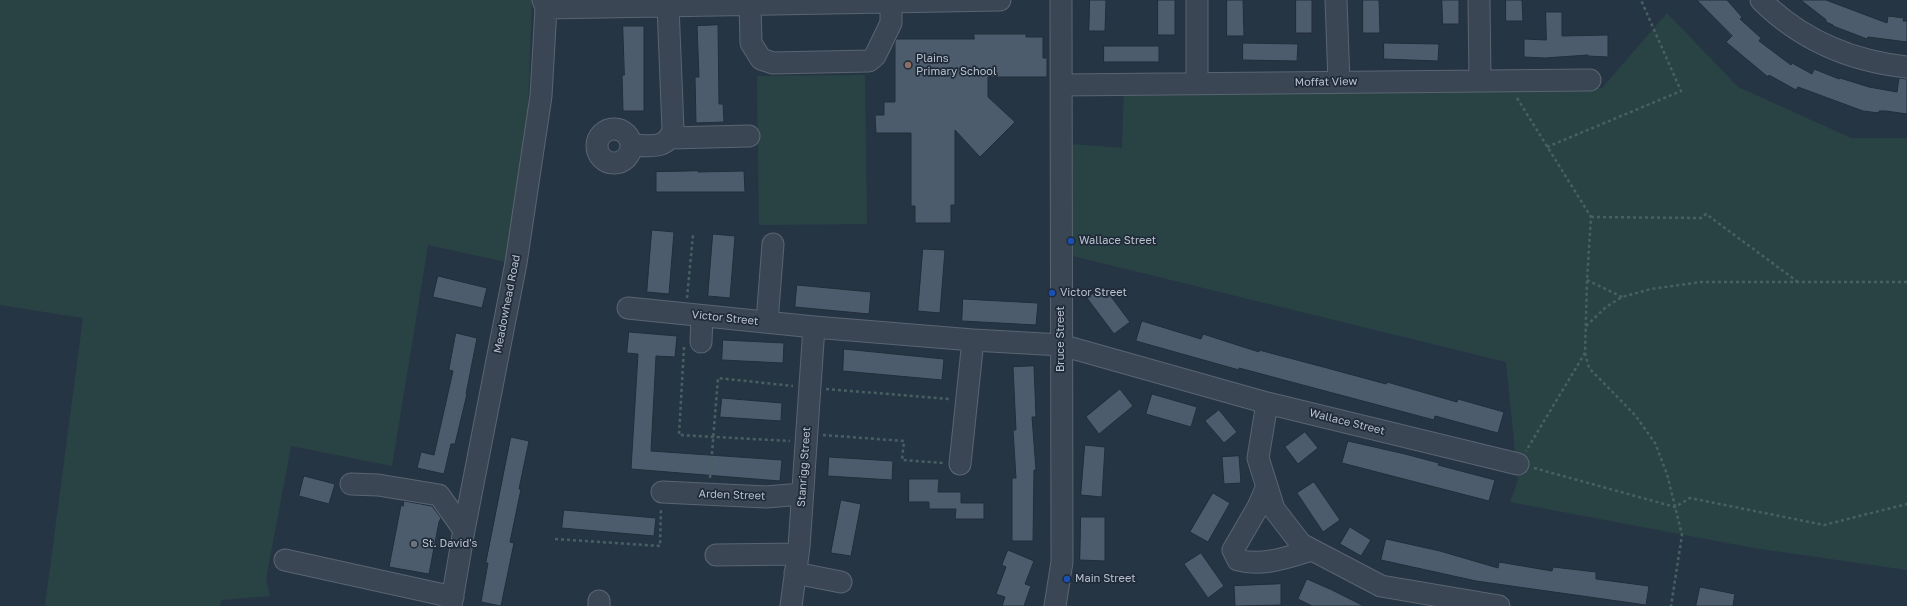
<!DOCTYPE html>
<html>
<head>
<meta charset="utf-8">
<style>
	body { margin:0 }
	canvas { display:block; background:#263544 }
</style>
</head>
<body>
<canvas width="1907" height="606"></canvas>
<script>
const g = document.querySelector('canvas').getContext('2d');
g.lineJoin = 'round';
function fill(path, color) {
  g.fillStyle = color;
  g.fill(path, 'evenodd');
}
function trace(path, color, width, dash) {
  g.strokeStyle = color;
  g.lineWidth = width;
  g.lineCap = dash ? 'butt' : 'round';
  g.setLineDash(dash || []);
  g.stroke(path);
}
function label(font, color, halo, rows, align = 'center') {
  g.font = font + ' "Golos Text",sans-serif';
  g.lineWidth = 3.5;
  g.setLineDash([]);
  g.textBaseline = 'middle';
  g.strokeStyle = halo;
  g.fillStyle = color;
  for (const [text, x, y, turn = 0] of rows) {
    g.save();
    g.translate(x, y);
    g.rotate((+turn || 0) * Math.PI / 180);
    g.textAlign = isNaN(turn) ? turn : align;
    if (halo) g.strokeText(text, 0, 0);
    g.fillText(text, 0, 0);
    g.restore();
  }
}
fill(new Path2D(`
	M0 0H532L528 110 506 262 428 245 392 466 291 446 266 579 270 596 221 600 220 606H45L83 318 0 305Z
	M1667 13 1738 87 1851 138H1907V570L1754 548 1510 502 1518 480 1506 362 1073 256 1071 144 1122 148 1124 94 1407 89 1602 88Z
	M865 75 867 224 759 225 757 76Z`), '#294345');
const building = new Path2D(`
	M1090 0H1106L1105 31H1089Z
	M1158 0H1175V35H1158Z
	M1227 0H1243L1244 36H1227Z
	M1296 0H1312V33H1296Z
	M1363 0H1379L1380 33H1363Z
	M1442 0H1459V24H1443Z
	M1506 0H1522L1523 21H1506Z
	M1697 0H1727L1742 17 1740 19 1761 38 1759 41 1791 65 1792 63 1812 74 1814 69 1839 79 1840 78 1869 87 1897 92 1899 78 1907 79V114L1886 111H1879V113L1863 111 1798 87 1796 90 1769 75 1768 77 1726 42 1732 36Z
	M1801 0H1826L1887 23 1888 16 1904 18 1903 21H1907V42L1868 37 1867 39 1833 26V25L1826 22V20Z
	M1546 12H1562V36L1608 35V57L1588 56V55L1545 58 1524 57V39L1546 40Z
	M718 25 719 104H723L724 122 696 123 695 77H699L697 26Z
	M623 26H644V111H623L622 75H624Z
	M974 34H1026V37H1043V58H1047V77H988V97L1015 122 980 157 955 130V205H951V223H915V206H911V133H876L875 115H884V102H895V42L896 39H974Z
	M1243 43 1298 44 1297 61 1243 60Z
	M1384 43 1439 44 1438 61 1384 59Z
	M1104 46H1159V62H1104Z
	M698 171V172L744 171 745 192H656V172Z
	M652 230 674 232 669 294 647 292Z
	M713 234 735 236 730 298 708 296Z
	M923 249 945 250 940 313 918 311Z
	M438 276 487 288 482 308 433 297Z
	M797 285 871 292 869 314 795 307Z
	M1103 286 1130 322 1114 334 1087 298Z
	M963 299 1038 303 1036 325 962 321Z
	M1142 321 1201 339 1203 334 1259 352V350L1327 368 1386 384 1387 382 1457 402 1458 399 1504 412 1498 433 1435 416 1434 420 1239 368V370L1136 341Z
	M629 332 677 336 675 357 656 356 651 451 782 460 780 481 631 469 638 354 627 353Z
	M456 333 477 338 466 394H467L455 444H451L444 474 417 468 421 452 434 455 453 371 449 370Z
	M723 340 784 343 783 363 722 360Z
	M844 349 944 359 942 380 843 371Z
	M1034 366 1036 417H1032L1036 470H1034L1033 541H1012V478H1016L1013 430H1016L1013 367Z
	M1120 389 1133 406 1099 434 1086 417Z
	M1152 394 1197 407 1191 427 1146 414Z
	M722 398 782 403 781 421 720 417Z
	M1219 410 1237 432 1224 443 1205 421Z
	M1305 432 1318 448 1298 464 1285 447Z
	M511 437 529 441 519 489H521L510 542 514 543 501 606 481 602 488 563H486Z
	M1348 441 1405 454 1439 463 1438 465 1495 480 1489 501 1342 463Z
	M1085 445 1105 447 1102 497 1081 495Z
	M1239 456 1241 483 1224 484 1222 457Z
	M829 457 893 461 892 480 828 476Z
	M304 476 335 484 329 504 299 496Z
	M909 479H939L938 492H961V503H984V519H955L956 509H929V502H909Z
	M1314 482 1340 520 1323 532 1297 493Z
	M1213 493 1230 503 1208 542 1190 532Z
	M841 500 861 504 851 556 831 553Z
	M404 501 432 506 441 518 439 522 429 574 389 567 401 505 403 506Z
	M564 510 656 518 654 536 562 528Z
	M1081 517H1105V561L1080 560Z
	M1350 527 1371 540 1361 556 1340 544Z
	M1386 539 1440 551 1498 568 1499 562 1552 571 1553 567 1596 572V579L1649 586 1646 605 1476 581 1381 560Z
	M1008 550 1034 561 1025 584 1031 586 1024 606H1002L1005 597 996 594 1006 567 1002 565Z
	M1201 553 1224 586 1208 598 1184 564Z
	M1307 579 1332 590 1364 606H1312L1298 599Z
	M1281 584V605L1235 606 1234 586Z
	M1700 587 1735 594 1733 606H1696Z`);
fill(building, '#4d5c6d');
trace(building, '#222d3b', 1);
const minor = new Path2D(`
	M1197 0V83
	M1336 0 1339 82
	M1479 0 1480 81
	M1761 0C1801 40 1852 61 1907 67
	M750 4 751 43 761 59 773 63 869 61 875 56 891 23V2
	M546 8 1000 0
	M1062 85 1590 80
	M597 146a17 17 0 1 1 34 0a17 17 0 1 1-34 0Z
	M670 138 749 136
	M631 145C649 145 666 151 673 130L668 6
	M628 308 814 327 973 340 1061 345 1267 403 1518 464
	M767 322 773 244
	M701 342 702 316
	M1267 403 1258 458 1274 509 1301 544 1381 586 1499 606
	M960 464 973 340
	M351 484 378 485 439 495 464 530
	M1267 486 1258 507 1233 550 1238 560C1263 567 1288 557 1312 550
	M662 492 766 497 802 494
	M716 555 798 554
	M285 560 453 597
	M795 573 841 582
	M599 601V606
	M451 606 464 530 516 263 541 96 546 8 543 0
	M791 606 799 547 814 327
	M1055 606 1062 562 1061 0`);
trace(minor, '#5a6471', 23);
trace(new Path2D(`
	M1517 98 1591 217 1587 280 1585 353 1526 451
	M1547 147 1681 91 1641 0
	M1591 217 1702 218 1706 214 1798 282
	M1587 280 1622 297
	M687 298 693 235
	M1586 326 1606 307 1622 297 1651 289 1701 282H1907
	M684 347 679 435 790 441
	M1585 353 1589 368 1635 415 1655 443 1667 474 1682 535 1671 606
	M826 389 950 399
	M823 435 904 441 902 460 943 463
	M1534 468 1675 507 1690 498 1824 525 1907 504
	M710 478 718 378 793 386
	M555 539 660 546 661 508`), '#476061', 2.5, [3, 3]);
trace(minor, '#3b4654', 21);
for (const [x, y, r, color] of [
	[908,65,4,"#8d6e63"],
	[1071,241,4,"#1a4fb4"],
	[1052,293,4,"#1a4fb4"],
	[414,544,4,"#6b7280"],
	[1067,579,4,"#1a4fb4"]
]) {
  const dot = new Path2D();
  dot.arc(x, y, r, 0, 2 * Math.PI);
  g.fillStyle = color;
  g.fill(dot);
  trace(dot, '#202b39', 1.5);
}
label('11px', '#b9c1cd', '#202b39', [
	["Plains",916,59],
	["Primary School",916,72],
	["Wallace Street",1079,241],
	["Victor Street",1060,293],
	["St. David's",422,544],
	["Main Street",1075,579]
], 'left');
label('11px', '#b9c1cd', '#202b39', [
	["Moffat View",1326,82,-1],
	["Meadowhead Road",507,304,-79],
	["Victor Street",725,318,6],
	["Bruce Street",1061,339,-90],
	["Wallace Street",1347,422,14],
	["Stanrigg Street",804,467,-86],
	["Arden Street",732,495,2]
]);
</script>
</body>
</html>
